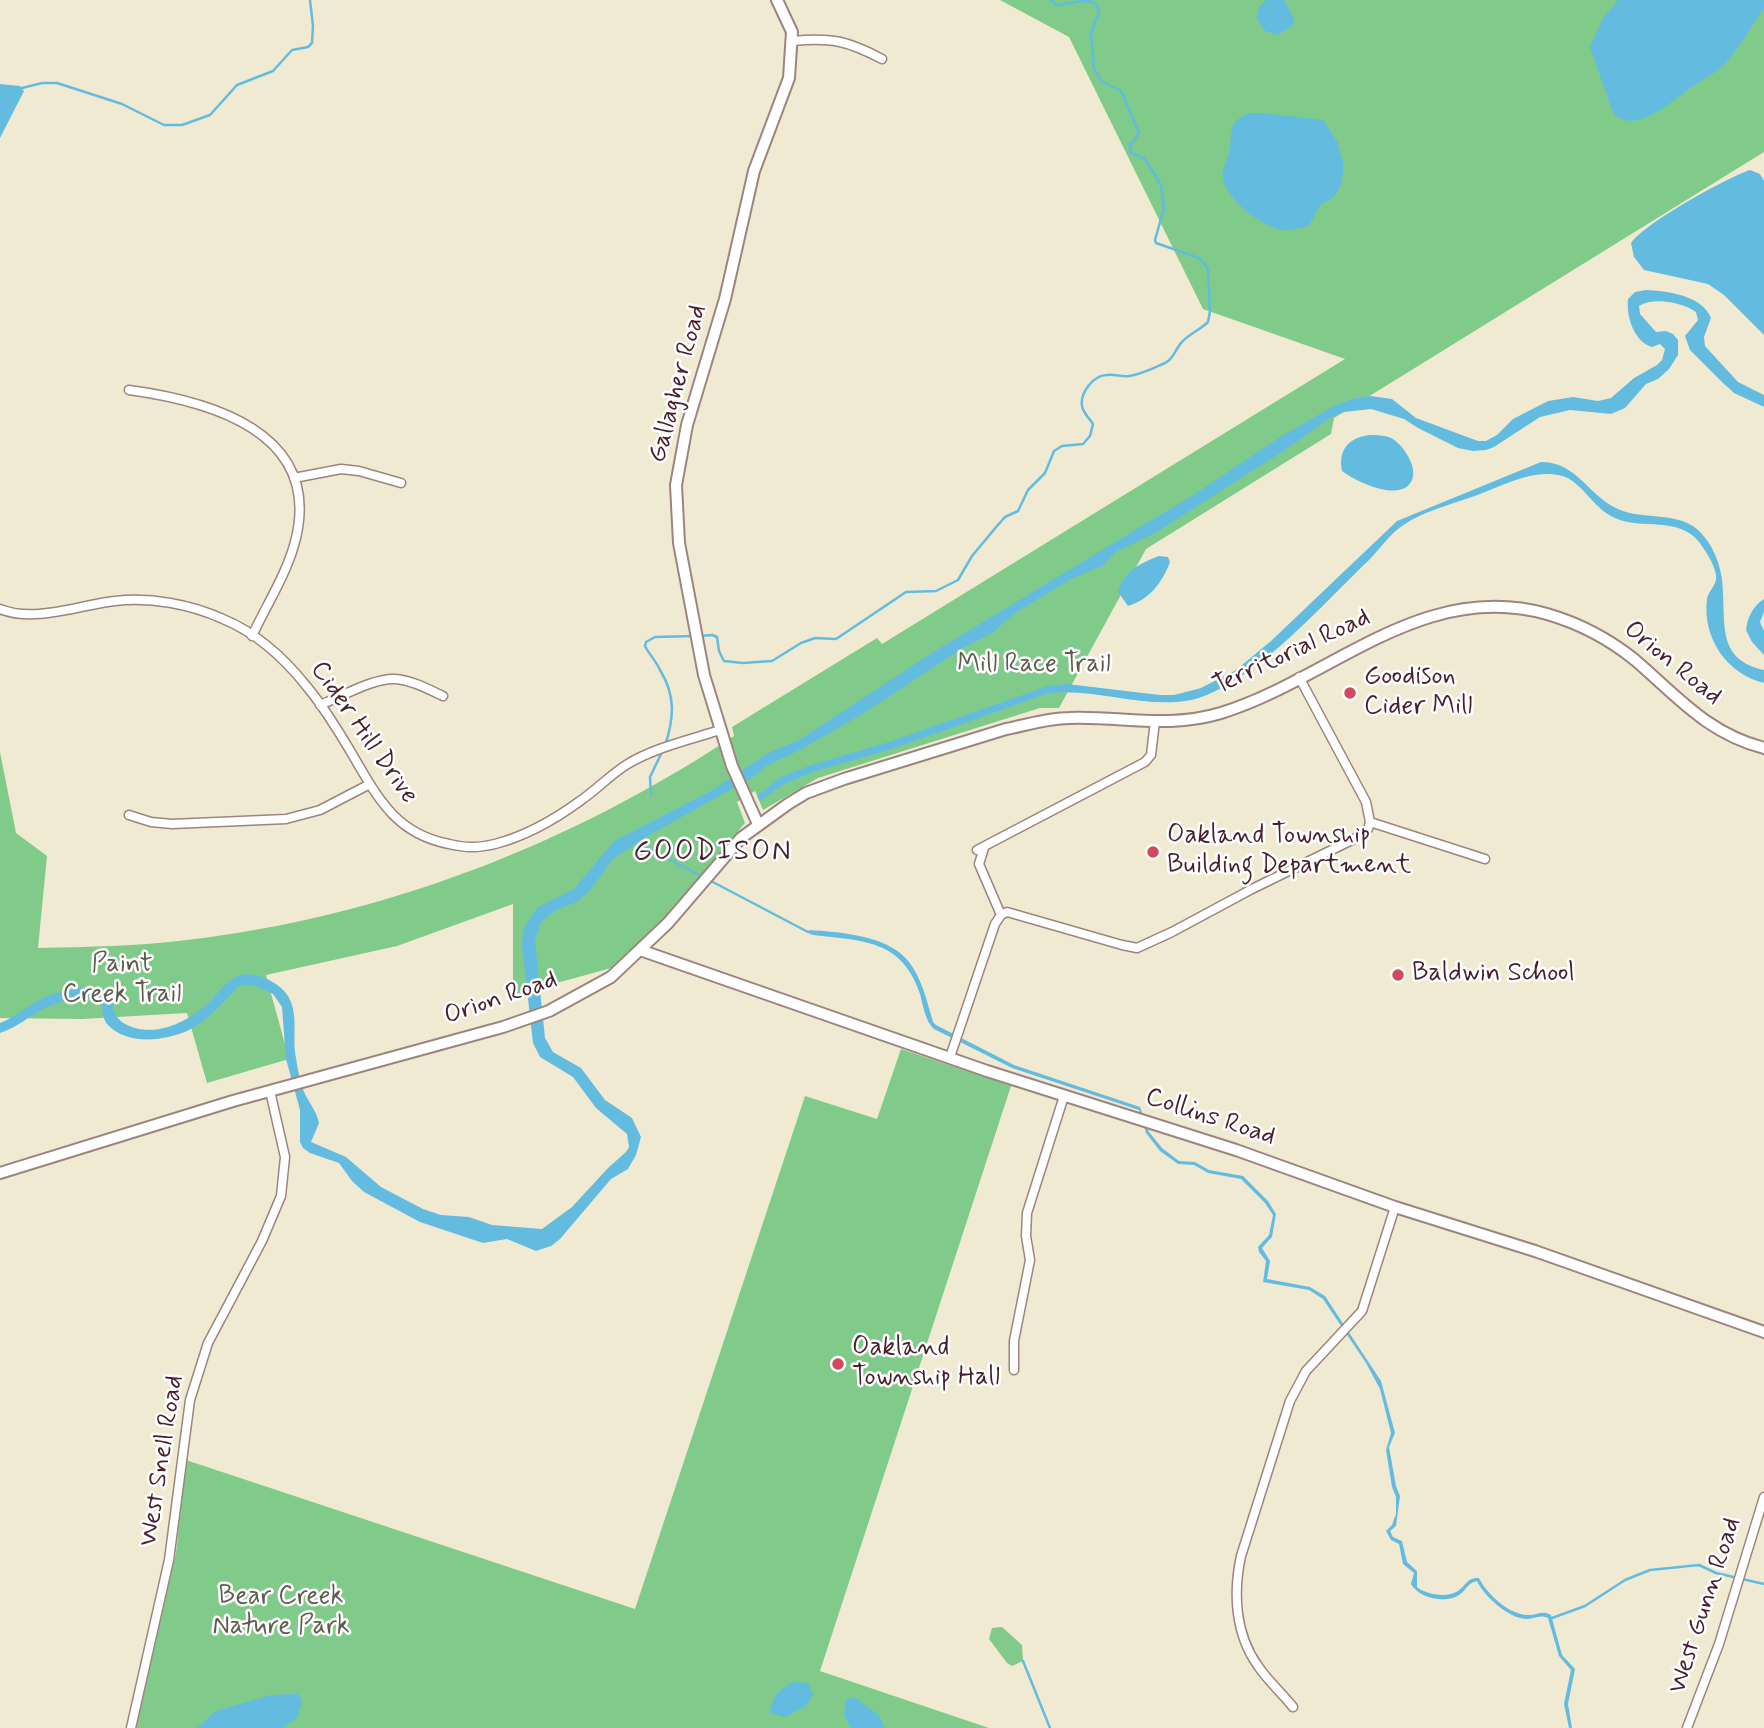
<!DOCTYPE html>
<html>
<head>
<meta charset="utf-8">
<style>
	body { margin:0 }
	canvas { display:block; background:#f0ead3 }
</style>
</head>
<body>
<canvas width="1764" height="1728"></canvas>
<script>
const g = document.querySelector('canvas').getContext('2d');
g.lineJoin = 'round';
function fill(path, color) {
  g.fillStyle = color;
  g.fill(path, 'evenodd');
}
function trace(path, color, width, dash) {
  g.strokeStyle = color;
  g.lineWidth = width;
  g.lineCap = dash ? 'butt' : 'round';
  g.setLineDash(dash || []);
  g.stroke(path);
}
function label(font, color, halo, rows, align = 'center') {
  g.font = font + ' Mynerve,sans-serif';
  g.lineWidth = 5;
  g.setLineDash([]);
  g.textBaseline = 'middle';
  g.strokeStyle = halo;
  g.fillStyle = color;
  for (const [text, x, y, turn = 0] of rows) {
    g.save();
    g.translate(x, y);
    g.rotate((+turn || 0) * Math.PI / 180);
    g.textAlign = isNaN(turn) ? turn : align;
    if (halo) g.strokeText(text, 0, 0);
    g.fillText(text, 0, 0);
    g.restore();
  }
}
fill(new Path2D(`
	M1000 0H1764V152L1334 418 1331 434 1146 549 1059 708H1040L818 778 763 810 755 791 737 802 745 823 662 921 615 967 513 995V904L397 946 266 975 289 1059 207 1083 187 1013 82 1019 0 1018V752L16 833 47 856 38 948C88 947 138 946 187 940 383 917 569 845 734 736L732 727 877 638 882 644 1345 359 1203 309 1069 37Z
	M901 1049 1011 1086 820 1671 989 1728H136L176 1553 186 1460 635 1609 805 1096 877 1119Z
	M1002 1627 1022 1645 1023 1661 1012 1666 1007 1663 989 1639 992 1628Z`), '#80cb8a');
fill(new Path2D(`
	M1266 0H1284L1294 19 1293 25 1278 35 1265 31 1257 19 1259 7Z
	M1618 0H1764V9C1751 26 1740 47 1726 63 1714 75 1698 82 1685 92 1667 105 1635 135 1613 113L1590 47 1602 20Z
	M0 84 20 86 24 91 0 138Z
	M1249 113H1263L1323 120 1337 141 1343 162V173L1341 185 1334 197 1320 205 1309 226C1300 228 1291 231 1282 230 1262 227 1226 199 1223 179 1221 168 1229 158 1230 147 1232 128 1229 122 1249 113Z
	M1750 170 1760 174 1764 181V335L1724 295 1708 284 1644 270 1634 257 1631 243C1645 223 1726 178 1750 170Z
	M1646 290C1667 291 1702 295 1711 318L1704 337 1705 346 1738 382 1764 395V407L1734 393 1722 382 1690 350 1685 336 1698 320 1696 312C1681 302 1654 297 1639 306L1640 314 1656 332 1666 331 1673 334 1678 340V355L1669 369 1658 379 1646 384 1625 408 1611 414 1570 410 1540 417 1494 447 1486 450 1473 451 1458 448 1418 428 1404 419 1371 409 1344 412 1330 418 1288 448 1157 532 1116 552 1102 566 1073 578 1018 611 992 633 963 648 864 713 802 749 768 765 753 777 646 837 613 859 591 889 577 902 556 910 541 922 535 941 545 1038 553 1052 581 1068 605 1100 632 1118 641 1137 636 1155 628 1169 611 1179 560 1239 551 1246 536 1251 507 1239 483 1243 420 1222 364 1192 352 1181 339 1163 310 1153 303 1148 300 1142V1110L286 1059 282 1007 273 994 256 986 244 985 238 987C223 1002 208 1020 189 1030 166 1041 126 1046 107 1024 102 1018 102 1006 102 998 84 994 60 1001 43 1009 28 1017 16 1028 0 1033V1023C14 1018 26 1007 39 1000 56 992 98 979 112 994 112 1011 115 1021 132 1027 161 1037 193 1019 213 998 221 990 229 978 241 975 254 972 272 980 281 988 302 1006 291 1035 296 1058 298 1070 300 1084 305 1094 310 1104 317 1112 319 1123L311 1142 346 1157 381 1187 423 1209 441 1215 469 1217 492 1225 542 1229 572 1207 608 1168 626 1152 629 1147 627 1134 596 1108 573 1077 540 1057 533 1043 522 946 523 929 538 907 574 889 614 841 709 792 768 753 799 740 935 651 1195 494 1280 437 1336 405 1356 398 1371 396 1392 399 1416 418 1478 441H1486L1497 435 1513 419 1548 401 1573 397 1598 401 1611 398 1634 378 1657 365 1662 360 1665 349 1660 344 1652 347C1634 342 1626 316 1628 299L1635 292Z
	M1369 435C1376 435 1384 435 1391 438 1403 444 1418 467 1412 480 1401 504 1355 481 1342 471 1338 449 1349 438 1369 435Z
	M1541 462C1575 462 1586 491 1612 506 1640 523 1680 508 1702 534 1717 551 1723 573 1723 594 1725 630 1720 660 1764 670V683C1727 674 1702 638 1707 599 1708 592 1715 586 1716 580 1718 569 1705 550 1699 542 1679 516 1641 530 1615 518 1593 509 1582 481 1562 476 1535 469 1509 483 1485 492 1459 503 1426 509 1402 526 1389 535 1380 549 1369 560 1321 606 1267 669 1207 695 1159 715 1100 687 1049 693L892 749 813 772 784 784 760 801 757 796 781 777 811 765 889 742 1048 686 1067 684 1160 695H1174L1201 688 1236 670 1271 641 1397 521Z
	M1159 556 1168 557 1170 562C1162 583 1150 599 1128 606L1118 592C1123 572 1140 563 1159 556Z
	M1764 599V612L1760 622 1764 631V655L1752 642 1746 630C1747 618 1753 606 1764 599Z
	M809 930C839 932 889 935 909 962 922 979 927 1001 933 1022L936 1025 1014 1065 1140 1107 1149 1132 1162 1148 1179 1161 1195 1162 1209 1170 1243 1176 1268 1201 1276 1214 1272 1237 1262 1248 1270 1261 1267 1279 1310 1287 1325 1296 1381 1381 1395 1433 1389 1447 1396 1486 1400 1496 1396 1526 1390 1531 1393 1537 1402 1541 1407 1562 1417 1571V1587C1425 1594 1446 1598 1456 1592 1466 1587 1466 1577 1479 1578 1486 1593 1510 1616 1529 1615 1538 1615 1542 1610 1551 1615L1562 1655 1575 1669 1568 1704 1572 1728H1569L1564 1704 1571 1670 1559 1656 1548 1618C1540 1614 1534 1619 1526 1619 1508 1618 1484 1596 1477 1581 1467 1583 1466 1591 1459 1595 1446 1604 1418 1598 1411 1584L1414 1573 1403 1564 1399 1544 1391 1540 1386 1531 1392 1525 1396 1514V1497L1392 1487 1386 1450 1391 1433 1380 1389 1366 1363 1323 1299 1309 1290 1263 1282 1266 1261 1259 1252 1258 1247 1269 1235 1273 1215 1265 1203 1241 1179 1208 1173 1194 1165 1178 1164 1160 1151 1146 1133 1139 1110 1012 1068 934 1029C925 1021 923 1005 920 994 902 939 862 941 813 935L808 933Z
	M794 1682 808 1683 813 1694 806 1706 785 1717 770 1713C772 1696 779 1689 794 1682Z
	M297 1694 302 1700 297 1718 283 1728H197L216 1711 271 1695Z
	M854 1697 879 1715 885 1728H851L844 1715 846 1700Z`), '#63bce0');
trace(new Path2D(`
	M22 88 42 83H57L122 104 164 125H182L210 115 237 85 273 71 292 50 308 47 312 43 313 26 310 0
	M700 636 712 635 717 637 719 651 724 661 743 663 772 661 801 643 815 638 836 639 906 592 936 591 958 580 972 556 997 526 1005 517 1018 511 1028 490 1045 473 1054 451 1062 446 1083 444 1090 436 1093 424C1090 419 1083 413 1082 406 1080 392 1094 375 1107 375 1115 374 1121 377 1129 376 1142 374 1153 368 1165 363 1174 359 1175 349 1182 342 1189 334 1200 330 1208 322L1210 311 1208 268 1199 258 1156 243 1155 240 1164 208 1161 185 1145 159 1130 152V146L1139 133 1121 91 1101 81 1094 68 1091 33 1099 12 1097 5 1093 2 1084 1 1057 5 1051 0
	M665 746C674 718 676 696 660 670 656 661 649 654 645 646L646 642 655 637 694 636
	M651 794 650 777 662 752
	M638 843 703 877
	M709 880 808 932
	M1552 1618 1585 1606 1625 1580 1650 1570 1699 1565 1716 1573 1764 1584
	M1023 1661 1050 1728`), '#63bce0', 2.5);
const minor = new Path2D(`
	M793 41C831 37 848 41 882 59
	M129 390C210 401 321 432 296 538 288 572 267 604 252 636
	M294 478 341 469 359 471 401 483
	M0 609C35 623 79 605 115 601 151 597 190 604 223 619 257 633 286 660 308 688 326 710 341 735 355 759 379 800 397 834 449 844 466 848 478 848 495 844 526 836 554 820 580 801 596 790 609 776 626 765 653 748 689 740 720 730
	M1299 677 1366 802 1370 822
	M320 705C341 697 373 678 395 679 411 680 428 689 443 696
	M129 815 151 822 172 824 286 819 320 810 370 784
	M1370 822 1485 859
	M984 848 979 864 1001 915
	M977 850 1145 762 1151 755 1155 721
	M1001 915 1007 912 1122 945 1137 948 1172 932 1252 889 1354 839 1368 829 1370 822
	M950 1057 995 924 1001 915
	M1014 1370V1341L1030 1260 1026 1236 1027 1213 1064 1096
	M1293 1707C1282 1693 1268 1681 1258 1666 1235 1634 1233 1593 1241 1556L1290 1401 1306 1371 1362 1311 1395 1207
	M131 1728 169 1560 190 1400 208 1343 262 1241 281 1196 285 1157 270 1091
	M1687 1728 1719 1644 1764 1497`);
const tertiary = new Path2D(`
	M758 824 732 766 704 675 679 543 676 485 687 425 725 299 754 171 789 78 792 32 777 0
	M640 950 987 1071 1236 1150 1395 1207 1535 1251 1764 1332
	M0 1173 233 1101 503 1027 549 1011 611 977 668 923 741 838 788 804 806 793 844 779 1006 729C1027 725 1048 718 1069 718 1122 716 1168 729 1221 713 1331 679 1422 579 1547 614 1578 623 1609 639 1635 660 1678 697 1707 733 1764 748`);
trace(minor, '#9d847f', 11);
trace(tertiary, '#9d847f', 14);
trace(minor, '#fff', 8);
trace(tertiary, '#fff', 10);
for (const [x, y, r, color] of [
	[1350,693,7,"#d1495b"],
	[1153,852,7,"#d1495b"],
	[1398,975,7,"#d1495b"],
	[838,1364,7,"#d1495b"]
]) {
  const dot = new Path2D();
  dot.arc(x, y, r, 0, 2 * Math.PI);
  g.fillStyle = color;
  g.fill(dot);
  trace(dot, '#fff', 2.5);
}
label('26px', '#4a1f2b', '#fff', [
	["Gallagher Road",679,384,-75],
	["Territorial Road",1292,653,-25],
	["Orion Road",1672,664,39],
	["Cider Hill Drive",363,733,55],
	["Orion Road",501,999,-19],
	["Collins Road",1210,1118,18],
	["West Snell Road",163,1461,-81],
	["West Gunn Road",1706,1606,-72]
]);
label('26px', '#5d5b4c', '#fff', [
	["Mill Race Trail",1034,666],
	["Paint",122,966],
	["Creek Trail",122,996],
	["Bear Creek",281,1598],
	["Nature Park",281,1628]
]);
label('26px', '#4a1f2b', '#fff', [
	["Goodison",1364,678],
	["Cider Mill",1364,708],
	["Oakland Township",1167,837],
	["Building Department",1167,867],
	["Baldwin School",1412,975],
	["Oakland",852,1349],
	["Township Hall",852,1379]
], 'left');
g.letterSpacing = '2px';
label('28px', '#4a1f2b', '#fff', [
	["GOODISON",713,853]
]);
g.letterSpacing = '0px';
</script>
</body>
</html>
